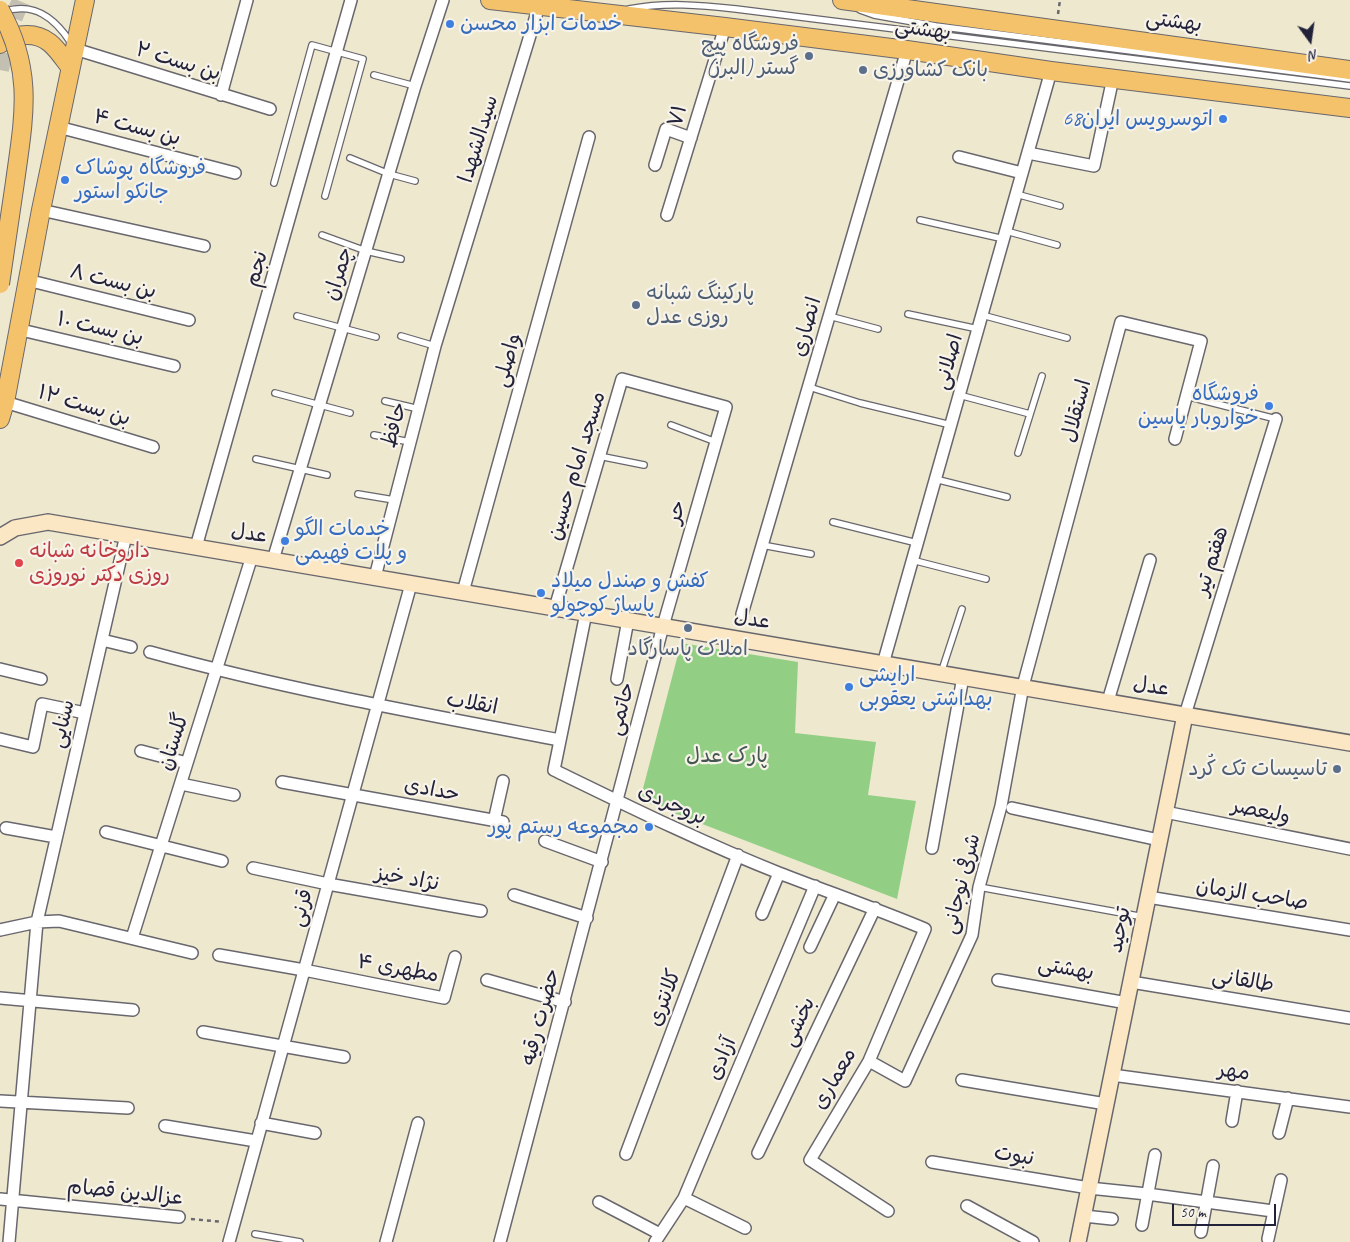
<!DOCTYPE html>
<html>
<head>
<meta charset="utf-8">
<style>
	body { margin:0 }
	#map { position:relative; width:1350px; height:1242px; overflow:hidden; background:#ede8ce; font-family:Caveat,sans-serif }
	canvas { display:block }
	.north { position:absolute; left:1285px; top:15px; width:50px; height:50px; -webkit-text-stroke:4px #f7f3e8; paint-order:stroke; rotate:166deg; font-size:14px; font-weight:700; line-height:20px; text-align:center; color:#22223b }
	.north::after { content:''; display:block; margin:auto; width:18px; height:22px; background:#22223b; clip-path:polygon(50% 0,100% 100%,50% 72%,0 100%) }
	.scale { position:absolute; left:1172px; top:1204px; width:104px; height:22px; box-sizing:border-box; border:2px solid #22223b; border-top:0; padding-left:6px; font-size:15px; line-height:18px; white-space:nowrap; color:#22223b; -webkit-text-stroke:4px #f7f3e8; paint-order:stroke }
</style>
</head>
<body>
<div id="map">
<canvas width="1350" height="1242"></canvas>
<div class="north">N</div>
<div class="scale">50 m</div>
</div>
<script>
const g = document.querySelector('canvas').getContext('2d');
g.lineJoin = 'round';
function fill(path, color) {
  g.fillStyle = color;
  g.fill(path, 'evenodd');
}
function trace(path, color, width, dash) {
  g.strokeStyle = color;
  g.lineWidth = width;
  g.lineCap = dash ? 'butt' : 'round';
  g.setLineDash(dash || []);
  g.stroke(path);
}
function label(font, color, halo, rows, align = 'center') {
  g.font = font + ' Caveat,"Playpen Sans Arabic",sans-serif';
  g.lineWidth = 4.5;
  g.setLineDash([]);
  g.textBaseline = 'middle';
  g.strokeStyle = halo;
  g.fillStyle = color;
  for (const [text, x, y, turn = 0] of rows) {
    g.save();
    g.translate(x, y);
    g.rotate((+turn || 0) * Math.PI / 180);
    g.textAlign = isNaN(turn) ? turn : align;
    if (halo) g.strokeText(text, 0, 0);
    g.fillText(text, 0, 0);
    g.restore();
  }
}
fill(new Path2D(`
	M681 643 798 662 795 733 876 742 868 795 916 801 897 899 640 800Z`), '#92cf85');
trace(new Path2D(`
	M0 70 7 34 21 0`), '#c4c0b1', 18, [18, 9]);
const lane = new Path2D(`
	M629 9C665 2 700 5 736 9L1350 86
	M860 10 874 15 936 26 1350 79
	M3 12C34 1 55 18 71 43
	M374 75 415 86
	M350 158 389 174 415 181
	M274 183 312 45 363 59 325 196
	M1016 194 1060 206
	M920 220 1004 239
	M1006 231 1057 245
	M322 235 366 251 401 259
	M908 314 978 329
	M982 315 1067 338
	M297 316 376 337
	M829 316 878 329
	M401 336 435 346
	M809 387 860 403 951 425
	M275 393 350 413
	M959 395 1030 414
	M1186 396 1276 419
	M385 401 419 409
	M671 425 716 442
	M374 435 410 442
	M1018 453 1042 376
	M599 456 644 465
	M256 459 327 475
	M935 479 1007 497
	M358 494 394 500
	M833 522 917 543
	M762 545 811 554
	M912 560 986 579
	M941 673 962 609
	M979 887 1144 917
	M255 1234 300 1242`);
const street = new Path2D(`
	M75 49 270 109
	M221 95 247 0
	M58 127 235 173
	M1028 153 1094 166 1113 78
	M959 157 1022 173
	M655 165 666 129 691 138
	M41 210 204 246
	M667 215 725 27
	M27 280 189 320
	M17 329 174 366
	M5 402 153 447
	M196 547 351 0
	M273 560 415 86 443 0
	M375 577 435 346 539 6
	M463 592 589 137
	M586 613 554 770C628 806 703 843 779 873 828 892 877 909 925 929L869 1061 810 1160 888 1211
	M742 614 907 50
	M102 640 131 647
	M150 652C285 689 423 714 560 740
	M883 664 1051 71
	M0 669 41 679
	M617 679 628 620
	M1108 701 1150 560
	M1185 715 1276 419
	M0 739 33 747 42 704 85 713
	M141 751 187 763
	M282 782 503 822
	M181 784 234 795
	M1012 808 1159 840
	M1165 812 1350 849
	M494 821 503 781
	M6 828 56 837
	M106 832 222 861
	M545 841 602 862
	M932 848 963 677
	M253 868 328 884 481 911
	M514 895 587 918
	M1148 897 1350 930
	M762 914 779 873
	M0 930 37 922 59 921 192 953
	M132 938 252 556
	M810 947 835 894
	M219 955 304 970 444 998 455 957
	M487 980 565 1002
	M998 980 1127 1003
	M1131 982 1350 1018
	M0 998 133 1010
	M203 1032 344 1057
	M869 1061 905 1081 972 935 979 887 1001 806 1023 686 1121 322 1201 341 1175 439
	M1112 1075 1350 1107
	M962 1080 1106 1104
	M0 1101 128 1108
	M1232 1121 1237 1091
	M261 1123 315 1133
	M165 1126 256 1141
	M1279 1133 1288 1098
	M758 1153 875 908
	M626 1154 738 855
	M932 1162 1089 1188 1147 1194 1273 1211
	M684 1198 745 1228
	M0 1199 179 1217
	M599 1202 660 1234
	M967 1206 1033 1242
	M1084 1216 1112 1219
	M1142 1225 1155 1155
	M1201 1232 1213 1166
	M1268 1239 1281 1180
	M9 1242 37 922 126 535
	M229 1242 411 584
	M386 1242 418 1123
	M500 1242 663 626 726 407 622 379 555 608
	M655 1242 684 1198 815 886`);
const secondary = new Path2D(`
	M0 537 15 528 48 522 1350 743
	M1078 1242 1185 715`);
const primary = new Path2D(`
	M490 0 725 27 907 50 1051 71 1350 108
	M842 0 1350 70
	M0 44C8 37 16 35 27 35 49 35 57 50 70 67
	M0 419 5 402 41 210 85 0`);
trace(lane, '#69676e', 8);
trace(street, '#69676e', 14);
trace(secondary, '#69676e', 18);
trace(primary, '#69676e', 20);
trace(new Path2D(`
	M1058 14 1060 0
	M191 1219 223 1222`), '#69676e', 2.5, [4, 4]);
trace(lane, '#fff', 5.5);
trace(street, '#fff', 11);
trace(secondary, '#fbe7c3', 15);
trace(primary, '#f4c26a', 18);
const primaryBridge = new Path2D(`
	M0 10C34 71 24 116 15 182 10 216 5 250 0 284`);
trace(primaryBridge, '#69676e', 20, []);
trace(primaryBridge, '#f4c26a', 18);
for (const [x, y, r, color] of [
	[450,24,5,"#3f7fe0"],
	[809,56,5,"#5c6f8a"],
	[863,70,5,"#5c6f8a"],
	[1223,119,5,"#3f7fe0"],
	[65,180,5,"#3f7fe0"],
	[636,305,5,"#5c6f8a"],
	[1269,406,5,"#3f7fe0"],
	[285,541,5,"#3f7fe0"],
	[19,563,5,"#e0444e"],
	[541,593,5,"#3f7fe0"],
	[688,628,5,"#5c6f8a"],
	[849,687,5,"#3f7fe0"],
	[1337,769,5,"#5c6f8a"],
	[649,827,5,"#3f7fe0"]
]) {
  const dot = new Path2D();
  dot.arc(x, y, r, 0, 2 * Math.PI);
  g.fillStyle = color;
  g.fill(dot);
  trace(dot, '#f7f3e8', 2);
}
label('21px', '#22223b', '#f7f3e8', [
	["بهشتی",1174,22,8],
	["بهشتى",923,30,8],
	["بن بست ۲",178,62,17],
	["۷۱",678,116,-73],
	["بن بست ۴",137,128,15],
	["سیدالشهدا",479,139,-73],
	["نجم",257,269,-74],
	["چمران",339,274,-73],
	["بن بست ۸",113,282,14],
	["انصاری",807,327,-74],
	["بن بست ۱۰",100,329,13],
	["واصلی",508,360,-75],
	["اصلانی",949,362,-74],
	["بن بست ۱۲",84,406,17],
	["استقلال",1077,411,-75],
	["حافظ",395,425,-75],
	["مسجد امام حسین",577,466,-73],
	["حر",677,512,-74],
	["عدل",249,534,10],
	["هفتم تیر",1212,561,-73],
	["عدل",752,620,10],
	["عدل",1151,687,10],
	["انقلاب",472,704,10],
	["حاتمی",622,709,-75],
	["سنایی",63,724,-77],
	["گلستان",174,742,-72],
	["حدادی",431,790,10],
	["بروجردی",672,805,24],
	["ولیعصر",1261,812,12],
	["نژاد خیز",407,879,10],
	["شرفی نوجانی",962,884,-76],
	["صاحب الزمان",1252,895,9],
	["قرنی",302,908,-75],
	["توحید",1120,930,-79],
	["مطهری ۴",398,969,10],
	["بهشتی",1066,969,10],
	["طالقانی",1243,981,9],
	["کلانتری",665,998,-69],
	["حضرت رقیه",541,1017,-75],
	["بخشی",799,1022,-65],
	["آزادی",722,1059,-67],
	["مهر",1234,1072,7],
	["معماری",835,1079,-60],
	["نبوت",1014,1156,9],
	["عزالدین قصام",125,1193,6]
]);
label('21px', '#366cbe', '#f7f3e8', [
	["خدمات ابزار محسن",460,24],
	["اتوسرویس ایران68",1213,119,"right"],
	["فروشگاه پوشاک",75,168],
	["جانکو استور",75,192],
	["فروشگاه",1259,394,"right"],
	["خواروبار یاسین",1259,418,"right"],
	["خدمات الگو",295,529],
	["و پلات فهیمی",295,553],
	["کفش و صندل میلاد",551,581],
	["پاساژ کوچولو",551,605],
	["ارایشی",859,675],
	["بهداشتی یعقوبی",859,699],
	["مجموعه رستم پور",639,827,"right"]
], 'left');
label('21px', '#4e5e75', '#f7f3e8', [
	["فروشگاه پیچ",799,44],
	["گستر (البرز)",799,68],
	["بانک کشاورزی",873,70,"left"],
	["پارکینگ شبانه",646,293,"left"],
	["روزی عدل",646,317,"left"],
	["املاک پاسارگاد",688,649,"center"],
	["تاسیسات تک کُرد",1327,769]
], 'right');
label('21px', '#be3a42', '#f7f3e8', [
	["داروخانه شبانه",29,551],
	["روزی دکتر نوروزی",29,575]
], 'left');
label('21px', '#445651', '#f7f3e8', [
	["پارک عدل",727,756]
]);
</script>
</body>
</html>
